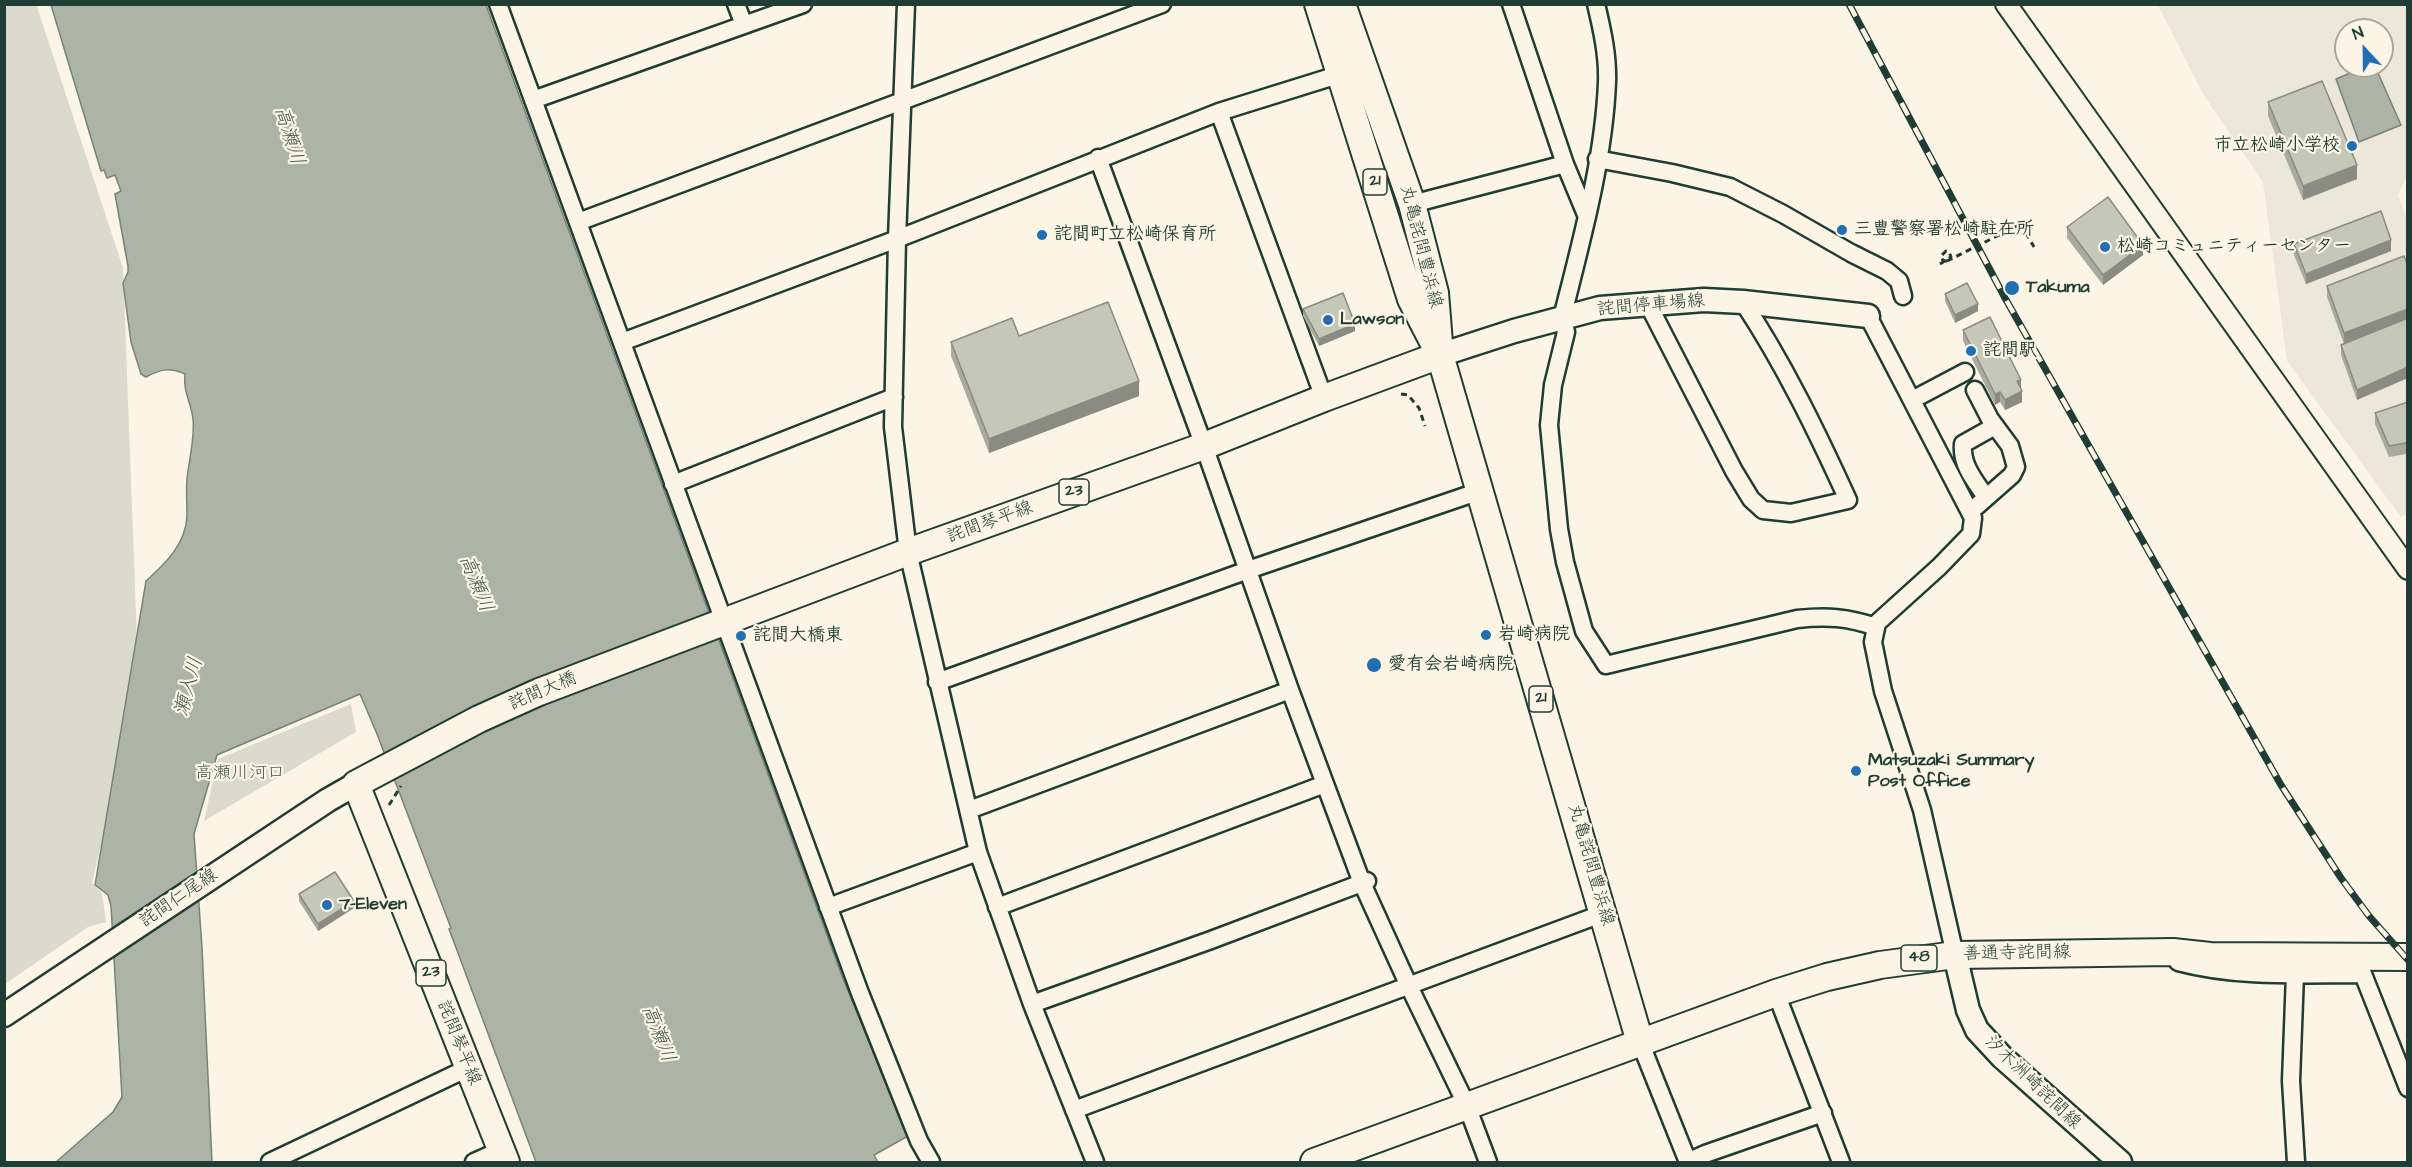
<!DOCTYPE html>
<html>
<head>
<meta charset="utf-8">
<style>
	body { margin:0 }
	#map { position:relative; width:2412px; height:1167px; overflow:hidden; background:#fcf5e5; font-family:"Architects Daughter",sans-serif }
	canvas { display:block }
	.frame { position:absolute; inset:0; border:6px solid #1f3d34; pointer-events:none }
	.north { position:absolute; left:2334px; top:18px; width:60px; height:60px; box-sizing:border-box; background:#fcf5e5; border:2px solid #a4ab9e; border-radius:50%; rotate:338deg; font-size:16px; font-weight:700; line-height:24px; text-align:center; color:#1f3d34 }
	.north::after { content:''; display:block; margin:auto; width:21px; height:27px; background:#1f6fb2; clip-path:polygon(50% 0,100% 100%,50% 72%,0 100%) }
</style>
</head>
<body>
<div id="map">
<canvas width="2412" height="1167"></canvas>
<div class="frame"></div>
<div class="north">N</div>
</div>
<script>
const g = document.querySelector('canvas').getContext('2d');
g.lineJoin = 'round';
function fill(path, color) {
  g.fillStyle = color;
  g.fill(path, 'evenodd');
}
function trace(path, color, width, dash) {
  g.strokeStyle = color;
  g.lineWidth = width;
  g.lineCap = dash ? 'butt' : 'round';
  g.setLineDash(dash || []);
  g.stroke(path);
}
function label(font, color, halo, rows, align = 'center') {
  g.font = font + ' "Architects Daughter","Klee One",sans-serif';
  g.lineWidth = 4.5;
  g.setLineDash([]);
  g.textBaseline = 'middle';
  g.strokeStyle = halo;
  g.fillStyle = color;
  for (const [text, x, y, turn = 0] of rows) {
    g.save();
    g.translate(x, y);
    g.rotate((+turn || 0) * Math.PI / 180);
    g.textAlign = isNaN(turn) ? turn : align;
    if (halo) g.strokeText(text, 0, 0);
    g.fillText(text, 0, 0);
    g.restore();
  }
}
fill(new Path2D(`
	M2158 5H2407L2408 174 2398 195 2408 221 2407 514 2401 517 2287 361 2263 182 2203 94ZM2346 30H2382V66H2346Z`), '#ece7d8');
fill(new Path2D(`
	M36 4 123 268 137 641 118 771 92 883 102 893 106 922 88 927 5 984 4 5Z
	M351 704 356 732 204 821 218 759Z`), '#dcdacc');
const water = new Path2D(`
	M51 5H486L842 976 908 1136 874 1155 878 1162H536L449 929 451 928 377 734 360 694 217 755 194 834 202 948 212 1162H56L113 1112 122 1097 111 906 108 895 95 885 146 581C165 564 186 544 187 516 187 504 186 491 187 479 189 460 195 438 193 419 191 401 183 393 185 374 169 367 161 369 146 377L141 374 131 342 123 283 128 272V266L115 194 121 191 115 175 107 178 104 170 101 171Z
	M2367 66H2375L2401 125 2359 142 2336 79Z`);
fill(water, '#aeb3a7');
trace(water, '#758479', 1.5);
const minor = new Path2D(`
	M498 4 860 993 919 1141 931 1162
	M736 4 744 25
	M906 4 897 239 893 427 908 552 978 852 1032 1004 1095 1162
	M1511 4 1565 164 1587 217
	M1596 4C1602 29 1608 56 1607 82 1604 160 1581 242 1562 318L1566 332 1553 385 1549 425 1559 529 1565 562 1584 631 1606 665 1797 619C1827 616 1847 617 1876 627
	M533 100 803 4
	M1219 112 1324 398
	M1098 158 1204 446 1290 690 1362 883 1408 984 1467 1106 1488 1162
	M1597 159 1672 173 1730 187 1783 214 1851 253 1887 271 1899 281 1903 296
	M1412 204 1565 164
	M578 222 1162 4
	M1648 304 1734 471 1751 499 1763 510 1791 513 1848 500C1817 432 1784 364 1743 302
	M1868 316 1973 518 1971 534 1939 567 1877 623 1873 642 1883 691 1922 810 1955 955
	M622 342 897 239 1219 112 1341 74
	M1912 400 1965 372
	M673 484 894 397
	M1986 497C1975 481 1961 465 1963 444L1995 426
	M1970 512 2012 475 2016 467 2010 446 1990 419 1975 390
	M937 682 1248 570 1480 491
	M969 810 1290 690
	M828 907 978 852
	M997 907 1325 784
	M2178 962C2238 978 2301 974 2363 974L2408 1088
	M2295 974 2291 1081 2296 1162
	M1776 993 1841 1162
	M1032 1004 1211 940 1367 881
	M1640 1042 1688 1162
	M1074 1110 1604 913
	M270 1162 468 1068
	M474 1162 501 1150
	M1687 1162 1705 1154 1823 1113`);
const tertiary = new Path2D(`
	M2006 4 2408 569`);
const secondary = new Path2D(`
	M1440 355 1514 331 1600 308 1704 300 1743 302 1868 316
	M1955 955 1968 1010 1977 1030 2002 1057 2120 1162
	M4 1015 328 800 356 784`);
const primary = new Path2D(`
	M1318 4 1411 299 1440 355 1640 1042
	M1342 4 1412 204 1435 293 1439 343
	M506 1162 356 784 479 719 539 692 908 552 1204 446 1324 398 1440 355
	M1314 1162 1776 993 1827 977 1880 965 1955 955 2173 952 2210 956 2408 957`);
trace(minor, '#1f3d34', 21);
trace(tertiary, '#1f3d34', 24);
trace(secondary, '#1f3d34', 27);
trace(primary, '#1f3d34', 30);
trace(new Path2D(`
	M2021 224 2034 247
	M1940 264 1951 257 1949 252 1946 251 1941 256C1941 259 1943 261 1947 261
	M1401 394 1408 395 1419 408 1425 426
	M389 805 401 786`), '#1f3d34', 3, [6, 4.5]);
trace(minor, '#fcf5e5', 16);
trace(tertiary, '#fcf5e5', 20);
trace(secondary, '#fcf5e5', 22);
trace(primary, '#fcf5e5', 26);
const rail = new Path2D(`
	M1849 4 2005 298 2281 785 2341 878 2369 916 2408 960`);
trace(rail, '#1f3d34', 7);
trace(rail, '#fcf5e5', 4.5, [14]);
trace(new Path2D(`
	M1947 261 2021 224`), '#1f3d34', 3, [6, 4.5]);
fill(new Path2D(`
	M2268 102 2357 179 2303 200 2268 116Z
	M2067 227 2143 255 2103 285 2067 238Z
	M2294 244 2391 251 2306 284 2294 255Z
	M2404 256 2357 400 2341 355V345L2344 344 2327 297V286Z
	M1945 294 1978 311 1955 323 1945 301Z
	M1303 309 1355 331 1319 346 1303 316Z
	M1963 330 2021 389 2022 402 2005 410 2000 402 1995 405 1963 341Z
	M1019 336 1139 396 989 453 951 356V342Z
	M2408 402V458L2406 454 2389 457 2375 424V413Z
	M299 894 354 908 318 931 299 901Z`), '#a9ab9f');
fill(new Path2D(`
	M2357 165V179L2303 200V186Z
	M2391 240V251L2306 284V274Z
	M2143 245V255L2103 285V275Z
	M1978 304V311L1955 323V315Z
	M2408 309V319L2344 344V333Z
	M1355 324V331L1319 346V339Z
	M2408 367V378L2357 400V390Z
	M2021 380V390L2017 381Z
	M1139 381V396L989 453V439Z
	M2022 391V402L2005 410V400Z
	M2000 392V402L1995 405V394Z
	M354 901V908L318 931V924Z`), '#8a8b82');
const building = new Path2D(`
	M2322 81 2357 165 2303 186 2268 102Z
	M2108 197 2143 245 2103 275 2067 227Z
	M2381 211 2391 240 2306 274 2294 244Z
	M2404 256 2408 266V309L2344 333 2327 286Z
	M1967 283 1978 304 1955 315 1945 294Z
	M1343 293 1355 324 1319 339 1303 309Z
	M1108 302 1139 381 989 439 951 342 1012 318 1019 336Z
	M1990 317 2021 380 2017 381 2022 391 2005 400 2000 392 1995 394 1963 330Z
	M2408 318V367L2357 390 2341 345Z
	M2408 402V447L2406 443 2389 446 2375 413Z
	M335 872 354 901 318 924 299 894Z`);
fill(building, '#c5c7b9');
trace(building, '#8a8b82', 1.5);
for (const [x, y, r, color] of [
	[2352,146,6,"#1f6fb2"],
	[1842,230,6,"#1f6fb2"],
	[1042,235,6,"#1f6fb2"],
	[2105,247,6,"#1f6fb2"],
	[2012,288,8,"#1f6fb2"],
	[1328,320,6,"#1f6fb2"],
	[1971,351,6,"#1f6fb2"],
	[1486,635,6,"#1f6fb2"],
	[741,636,6,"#1f6fb2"],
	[1374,665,8,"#1f6fb2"],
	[1856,771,6,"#1f6fb2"],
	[327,905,6,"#1f6fb2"]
]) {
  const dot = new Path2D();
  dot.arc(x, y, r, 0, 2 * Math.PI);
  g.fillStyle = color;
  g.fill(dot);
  trace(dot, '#fcf5e5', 2);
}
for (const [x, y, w] of [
	[1375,182,24],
	[1074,492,30],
	[1541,699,24],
	[1919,958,36],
	[431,973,30]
]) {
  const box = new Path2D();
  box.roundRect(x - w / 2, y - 13, w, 26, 4.5);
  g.fillStyle = '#fcf5e5';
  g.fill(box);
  trace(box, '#1f3d34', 1.5);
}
label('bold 16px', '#1f3d34', null, [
	["21",1375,182],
	["23",1074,492],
	["21",1541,699],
	["48",1919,958],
	["23",431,973]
]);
label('bold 18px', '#1f3d34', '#fcf5e5', [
	["市立松崎小学校",2340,146,"right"],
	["三豊警察署松崎駐在所",1854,230],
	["詫間町立松崎保育所",1054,235],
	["松崎コミュニティーセンター",2117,247],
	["Takuma",2026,288],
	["Lawson",1340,320],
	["詫間駅",1983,351],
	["岩崎病院",1498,635],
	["詫間大橋東",753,636],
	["愛有会岩崎病院",1388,665],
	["Matsuzaki Summary",1868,761],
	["Post Office",1868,782],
	["7-Eleven",339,905]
], 'left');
label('18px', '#1f3d34', '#fcf5e5', [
	["丸亀詫間豊浜線",1420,247,76],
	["詫間停車場線",1651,306,-5],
	["詫間琴平線",990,523,-20],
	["詫間大橋",543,692,-23],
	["丸亀詫間豊浜線",1590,865,74],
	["詫間仁尾線",179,899,-34],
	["善通寺詫間線",2017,954,-1],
	["詫間琴平線",458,1043,68],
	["汐木洲崎詫間線",2032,1083,44]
]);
label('18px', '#455c52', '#fcf5e5', [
	["高瀬川河口",240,774]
]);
label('italic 20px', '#435a51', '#fcf5e5', [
	["高瀬川",288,136,73],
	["高瀬川",475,584,68],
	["瀬入川",190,687,-75],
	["高瀬川",657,1034,69]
]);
</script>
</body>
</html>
